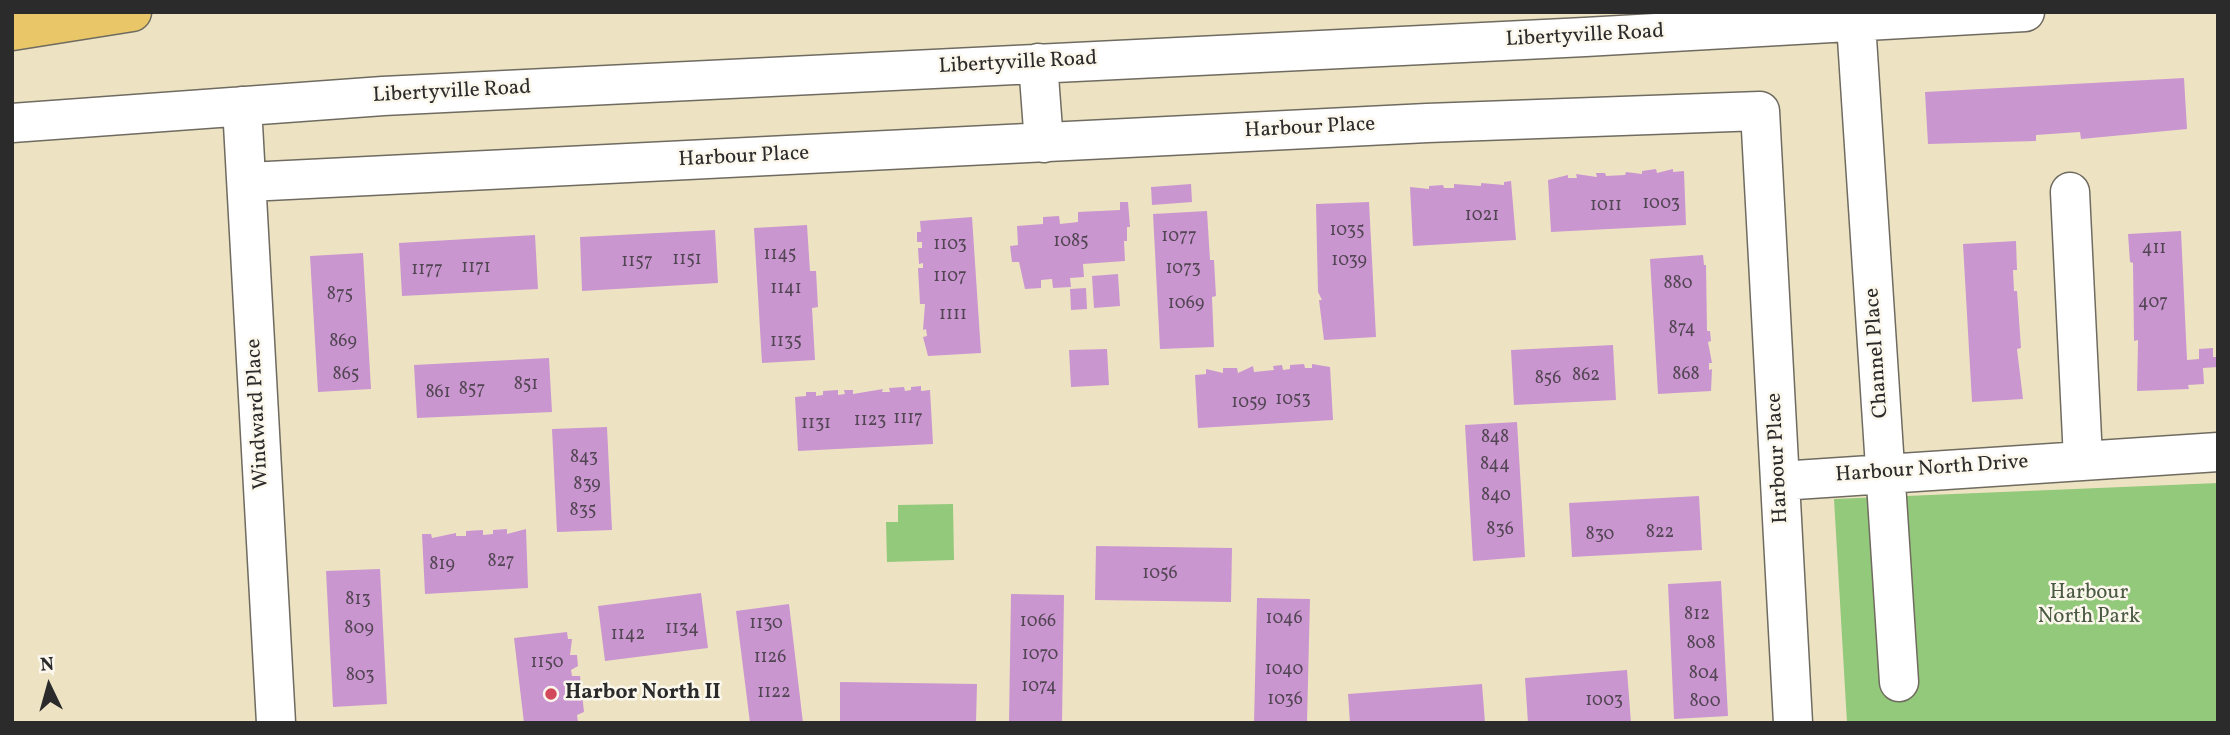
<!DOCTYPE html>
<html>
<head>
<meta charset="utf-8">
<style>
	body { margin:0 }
	#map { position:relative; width:2230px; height:735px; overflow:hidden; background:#ede3c3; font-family:Vollkorn,serif }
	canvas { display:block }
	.frame { position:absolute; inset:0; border:14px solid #2b2b2b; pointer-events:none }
	.north { position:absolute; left:14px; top:651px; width:70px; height:70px; -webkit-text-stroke:5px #fbf7ec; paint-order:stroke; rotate:355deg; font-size:19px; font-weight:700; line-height:28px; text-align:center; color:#2b2b2b }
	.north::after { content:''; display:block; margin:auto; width:24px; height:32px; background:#2b2b2b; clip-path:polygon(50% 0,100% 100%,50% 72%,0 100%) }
</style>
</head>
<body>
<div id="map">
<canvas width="2230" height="735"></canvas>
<div class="frame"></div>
<div class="north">N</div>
</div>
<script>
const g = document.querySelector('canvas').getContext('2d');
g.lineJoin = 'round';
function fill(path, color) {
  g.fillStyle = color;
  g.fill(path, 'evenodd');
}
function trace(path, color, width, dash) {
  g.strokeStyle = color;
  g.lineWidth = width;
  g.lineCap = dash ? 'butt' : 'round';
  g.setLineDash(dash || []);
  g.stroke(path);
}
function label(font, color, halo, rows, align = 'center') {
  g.font = font + ' Vollkorn,serif';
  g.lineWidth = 5;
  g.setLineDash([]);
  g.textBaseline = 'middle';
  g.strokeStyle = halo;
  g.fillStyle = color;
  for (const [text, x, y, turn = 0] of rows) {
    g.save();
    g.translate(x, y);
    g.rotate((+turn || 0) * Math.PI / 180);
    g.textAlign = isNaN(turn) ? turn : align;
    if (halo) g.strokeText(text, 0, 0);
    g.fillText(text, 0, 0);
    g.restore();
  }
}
fill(new Path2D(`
	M2218 483V723H1847L1834 499Z
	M953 504 954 560 887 562 886 522H898V505Z`), '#93c97b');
fill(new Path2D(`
	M2184 78 2187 129 2081 139 2080 132 2036 135V141L1928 144 1925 92Z
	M1656 169 1657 173 1673 169V172L1684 171 1686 225 1551 232 1548 180 1568 175V178H1577L1576 174 1597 177 1596 173H1605L1606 176 1625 175 1626 172 1642 174V171Z
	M1511 181 1516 240 1413 246 1410 187 1429 189V186L1443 185 1444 188H1454V184L1481 186V183L1504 185V182Z
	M1191 184 1192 202 1152 205 1151 187Z
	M1120 202H1128L1130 227H1127V241H1124L1125 261 1083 264 1084 277 1070 278 1071 287 1053 288 1052 279 1041 280V288L1025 289 1019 262H1012L1010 246 1018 245 1017 226 1043 224V217L1059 216 1060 224 1078 222V212L1120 210Z
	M1369 202 1376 337 1324 340 1319 300H1322L1318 292 1316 204Z
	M1207 211 1210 260H1214L1216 296 1212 297 1214 347 1160 349 1153 214Z
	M972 217 981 353 928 356 923 337 927 336 926 329 923 330 925 304H920L918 268H923V263L919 264 918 248H922V242H917V232H921L920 221Z
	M807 225 810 271H816L818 307 812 308 815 360 762 363 754 228Z
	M715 230 718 283 582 291 580 237Z
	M2181 231 2187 360 2199 359V349L2213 348V357H2218V367L2203 368 2204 384 2188 385 2189 389 2137 391 2138 340 2134 341 2133 263 2130 262 2128 234Z
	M535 235 538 289 402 296 399 243Z
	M2016 241 2017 270H2013L2014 291H2017L2021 348 2017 349 2023 399 1972 402 1963 244Z
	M363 253 371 389 318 392 310 256Z
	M1703 255 1704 265H1706L1707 331H1710L1711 341 1708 342 1712 363H1709V370L1712 369 1711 391 1658 394 1650 259Z
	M1118 274 1120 306 1094 308 1092 276Z
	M1086 288 1087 309 1071 310 1070 289Z
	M1613 345 1616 400 1514 405 1511 350Z
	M1107 349 1109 385 1071 387 1069 350Z
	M549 358 552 412 417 418 414 365Z
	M1304 364 1305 368H1312V364L1330 367 1333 420 1198 428 1195 375 1206 374V369L1223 373V368H1237L1238 373 1253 366 1254 372 1274 370 1273 366 1282 365 1283 370 1290 369V365Z
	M921 386V391L930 390 933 444 798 451 795 397 806 396V392H816V396L823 395V391L838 390V395L845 394 844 390H853V394L883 389 882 392H890L889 388 904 387 905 391 911 390V387Z
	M1517 422 1525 557 1473 561 1465 425Z
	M607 427 612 530 557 532 552 429Z
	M1699 496 1702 550 1572 557 1569 503Z
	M507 529V534L526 529 528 588 425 594 422 534H431L432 538 456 533V536H466V531L483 530V535L493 534V530Z
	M1096 546 1232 548 1231 602 1095 600Z
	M380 569 387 704 333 707 326 571Z
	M1721 581 1728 716 1674 719 1668 584Z
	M701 593 708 648 605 661 598 606Z
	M1011 594 1064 595 1062 723H1009Z
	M1257 598 1310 599 1307 723H1254Z
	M789 604 803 723H750L736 611Z
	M567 632 568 639H572L570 655H577L578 666 571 670 572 676H580L584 712 577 715 578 723H524L514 638Z
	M1627 670 1631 723H1528L1525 678Z
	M840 682 977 684 976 723H840Z
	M1482 684 1485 723H1350L1348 694Z`), '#ca96d0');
const minor = new Path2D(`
	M1856 23 1899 682
	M1038 63 1044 143
	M242 106 276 723
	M12 123 383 96 1585 37 2025 12
	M248 182 1427 123 1760 111 1793 723
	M2070 192 2083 459
	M1780 481 2218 452`);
const highway = new Path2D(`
	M12 31 132 12`);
trace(minor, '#6f6b60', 41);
trace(highway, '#6f6b60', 41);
trace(minor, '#fff', 38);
trace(highway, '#e9c769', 38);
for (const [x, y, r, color] of [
	[551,694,7,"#d1495b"]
]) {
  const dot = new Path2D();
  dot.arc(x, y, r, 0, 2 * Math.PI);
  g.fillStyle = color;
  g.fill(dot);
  trace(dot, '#fbf7ec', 2.5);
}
label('18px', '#534654', null, [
	["1003",1661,205],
	["1011",1606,207],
	["1021",1482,217],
	["1035",1347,232],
	["1077",1179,238],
	["1085",1071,243],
	["1103",950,246],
	["411",2154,250],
	["1145",780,256],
	["1151",687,261],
	["1039",1349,262],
	["1157",637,263],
	["1171",476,269],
	["1073",1183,270],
	["1177",427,271],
	["1107",950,278],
	["880",1678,285],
	["1141",786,290],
	["875",340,296],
	["407",2153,304],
	["1069",1186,305],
	["1111",953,316],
	["874",1682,330],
	["869",343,343],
	["1135",786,343],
	["865",346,376],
	["868",1686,376],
	["862",1586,377],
	["856",1548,380],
	["851",526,386],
	["857",472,391],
	["861",438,394],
	["1053",1293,401],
	["1059",1249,404],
	["1117",908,420],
	["1123",870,422],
	["1131",816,425],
	["848",1495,439],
	["843",584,459],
	["844",1495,466],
	["839",587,486],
	["840",1496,497],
	["835",583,512],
	["836",1500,531],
	["822",1660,534],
	["830",1600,536],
	["827",501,563],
	["819",442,566],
	["1056",1160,575],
	["813",358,601],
	["812",1697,616],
	["1046",1284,620],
	["1066",1038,623],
	["1130",766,625],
	["809",359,630],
	["1134",682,630],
	["1142",628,636],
	["808",1701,645],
	["1070",1040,656],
	["1126",770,659],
	["1150",547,664],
	["1040",1284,671],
	["804",1704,675],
	["803",360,677],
	["1074",1039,688],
	["1122",774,694],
	["1036",1285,701],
	["1003",1604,702],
	["800",1705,703]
]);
label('21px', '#2b2b2b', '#fbf7ec', [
	["Libertyville Road",1585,37,-3],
	["Libertyville Road",1018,64,-3],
	["Libertyville Road",452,93,-3],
	["Harbour Place",1310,129,-3],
	["Harbour Place",744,158,-3],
	["Channel Place",1878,353,-94],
	["Windward Place",259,414,-93],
	["Harbour Place",1779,458,-93],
	["Harbour North Drive",1932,470,-4]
]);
label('21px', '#4a5a43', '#fbf7ec', [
	["Harbour",2089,594],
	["North Park",2089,618]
]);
label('bold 21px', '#2b2b2b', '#fbf7ec', [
	["Harbor North II",565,694]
], 'left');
</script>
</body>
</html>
